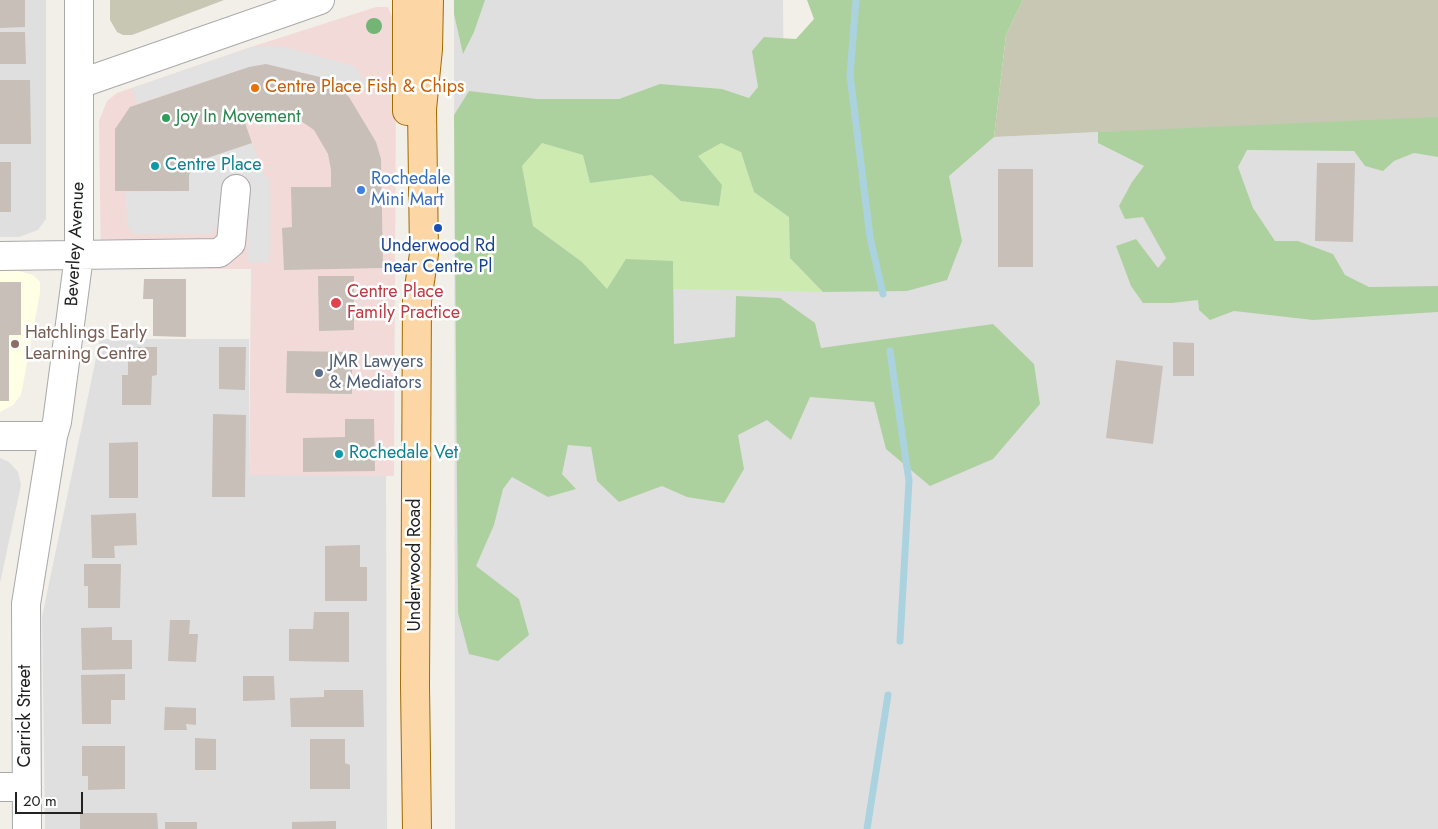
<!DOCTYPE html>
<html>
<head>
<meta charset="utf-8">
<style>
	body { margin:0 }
	#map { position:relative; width:1438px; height:829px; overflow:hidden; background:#f2efe9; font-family:Jost,sans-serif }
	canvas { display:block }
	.scale { position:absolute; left:15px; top:792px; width:68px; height:22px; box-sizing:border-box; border:2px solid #222; border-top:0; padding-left:6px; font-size:15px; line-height:18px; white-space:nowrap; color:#222; -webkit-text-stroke:4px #fff; paint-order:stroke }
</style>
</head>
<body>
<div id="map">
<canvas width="1438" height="829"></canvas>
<div class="scale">20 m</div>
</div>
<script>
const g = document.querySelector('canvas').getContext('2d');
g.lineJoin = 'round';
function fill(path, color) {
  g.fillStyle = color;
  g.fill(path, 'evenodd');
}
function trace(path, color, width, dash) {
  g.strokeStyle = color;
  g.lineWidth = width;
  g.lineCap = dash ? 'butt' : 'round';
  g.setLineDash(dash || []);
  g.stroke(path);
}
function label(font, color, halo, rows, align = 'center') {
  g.font = font + ' Jost,sans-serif';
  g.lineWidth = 5;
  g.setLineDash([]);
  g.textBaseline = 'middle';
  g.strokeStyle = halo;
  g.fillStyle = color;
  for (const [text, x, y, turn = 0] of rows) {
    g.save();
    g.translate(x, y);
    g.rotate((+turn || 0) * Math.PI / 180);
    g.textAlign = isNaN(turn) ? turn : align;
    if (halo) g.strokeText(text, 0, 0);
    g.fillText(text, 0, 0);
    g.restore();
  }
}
fill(new Path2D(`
	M0 0H46V219L38 230 19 237H0Z
	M454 0H783L784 114 994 137 1098 132 1438 128V829H455Z
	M100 339H249V475H386L387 829H45L42 617Z
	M0 458 9 462 18 472 21 485 0 583Z`), '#e0dfdf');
fill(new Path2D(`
	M376 7H388L393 20 396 76 394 476 249 475 251 269H101L99 121 107 101 117 93 248 48Z`), '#f2dad9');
fill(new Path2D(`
	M0 271H19L33 275 40 282V293L21 395 13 405 0 412Z`), '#ffffe5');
fill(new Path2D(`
	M110 0H224L132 35H123L117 32 110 20Z
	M1023 0H1438V128L1098 132 994 137 1006 35Z`), '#c7c7b4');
fill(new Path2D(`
	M721 142 741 152 754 192 789 217 790 258 823 292 674 289 673 261 607 290 582 262 533 226 522 166 542 143 583 155 590 183 652 175 681 201 719 206 722 185 698 156Z`), '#cdebb0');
fill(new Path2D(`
	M454 0H485L474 32 463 54 454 14Z
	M807 0H1023L1006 35 994 137 949 176 962 241 947 280 907 291 823 292 790 258 789 217 754 192 741 152 721 143 698 156 722 185 719 206 681 201 652 175 590 183 583 155 542 143 522 166 533 226 582 262 607 289 626 259 673 261 674 344 735 337 736 296 780 298 815 323 821 348 993 324 1034 364 1040 404 993 459 930 486 886 449 874 402 810 397 791 440 767 420 738 435 744 469 724 503 687 497 662 486 619 502 597 481 591 447 568 445 562 474 576 489 548 497 512 477 503 489 494 525 476 566 519 599 529 635 498 661 469 654 458 613 454 115 469 91 537 99H619L660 84 722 89 749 98 758 87 752 51 764 37 796 39 814 19Z
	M1438 117V157L1414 153 1394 161 1383 171 1365 166 1354 151 1247 150 1238 167 1253 208 1275 241H1298L1333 254 1345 275 1369 287 1438 286V312L1313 320 1234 311 1210 320 1199 310 1198 300 1172 303H1143L1131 286 1116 246 1136 239 1158 268 1166 258 1143 217 1125 219 1119 206 1132 182 1144 166 1098 143V132Z`), '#add19e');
fill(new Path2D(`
	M263 46 285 47 354 66 368 85 349 97 323 78 266 64 249 67 137 104 132 88 248 48Z
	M252 143 264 175 269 178V262H248L249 179 227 185 219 223 211 234H134L127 226 126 192 188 191 189 175 198 161Z`), '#e2e2e2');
trace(new Path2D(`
	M856 0 850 75 870 237 883 294
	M890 351 909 481 900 641
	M867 829 888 695`), '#aad3df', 7);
fill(new Path2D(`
	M0 0H25V27L0 28Z
	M0 32H25L26 64H0Z
	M266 64 324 78 343 91 349 97 376 142 381 159 383 268 284 270 282 228 292 227 291 187H331V170L328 154 314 130 298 119 274 113 244 120 252 143 198 161 189 175V191H115V129L130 107 249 67Z
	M0 80H30L31 144H0Z
	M0 162H11V212H0Z
	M1317 163H1355L1353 242 1315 241Z
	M998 169H1033V267H998Z
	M318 276H354V330L319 331Z
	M144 279H186V337L153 336V299H143Z
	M0 282H21V335H9V401H0Z
	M1173 342 1194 343V376H1173Z
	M128 347H157V375L152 376 151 405H122V375H128Z
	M219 347H246L245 390 219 389Z
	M287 351 352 352V394L286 393Z
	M1116 360 1163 366 1153 444 1106 438Z
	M213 414 246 415 245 497H212Z
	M345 419H374L375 471 303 472V438L345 437Z
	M138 442V498H109V443Z
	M136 513 137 545 114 546 115 558H92L91 515Z
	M360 545V567H367V601H325V546Z
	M84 564H121L120 608H88V586H84Z
	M314 612H349V662L289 661V629H313Z
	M170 620H190L189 634H198L196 662 168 661Z
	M112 627V640H132V669L82 670 81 628Z
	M125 674V700H111V724H82L81 675Z
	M243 676H274L275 700 243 701Z
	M324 690H363L364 727H291L290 698 324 697Z
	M165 707 196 708V725L186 724 187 730H164Z
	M195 738 216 739V770H195Z
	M310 739H345V763L350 765V789H310Z
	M82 746H125V789L88 790V776H82Z
	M80 813H157L158 829H80Z
	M336 821V829H292V822Z
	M165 822H197V829H165Z`), '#c7bfb8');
const minor = new Path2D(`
	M79 84 320 0
	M0 256 219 253 231 243 236 189
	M0 436H53
	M0 787H27
	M27 829 26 604 53 436 57 422 79 256V0`);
const major = new Path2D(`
	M407 111V0
	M417 829 415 686 417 301 424 254 422 109 428 49 429 0`);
trace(minor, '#a9a9a9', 30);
trace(major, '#a06b00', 30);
trace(minor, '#fff', 28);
trace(major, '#fcd6a4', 28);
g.fillStyle = '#74b475';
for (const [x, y] of [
	[374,26]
]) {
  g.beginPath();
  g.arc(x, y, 8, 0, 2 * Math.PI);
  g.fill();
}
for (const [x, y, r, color] of [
	[255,88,5,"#e8710a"],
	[166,118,5,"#2e9e5b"],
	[155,166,5,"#0f9aa8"],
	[361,190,5,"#3f7fe0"],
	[438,228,5,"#1a4fb4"],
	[336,303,6,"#e0444e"],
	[15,344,5,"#8d6e63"],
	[319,373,5,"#5c6f8a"],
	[339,454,5,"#0f9aa8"]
]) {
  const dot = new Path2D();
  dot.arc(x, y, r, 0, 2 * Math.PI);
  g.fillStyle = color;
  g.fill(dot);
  trace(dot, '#fff', 2);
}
label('18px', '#c56008', '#fff', [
	["Centre Place Fish & Chips",265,88]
], 'left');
label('18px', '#27864d', '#fff', [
	["Joy In Movement",176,118]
], 'left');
label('18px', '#0d838f', '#fff', [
	["Centre Place",165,166],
	["Rochedale Vet",349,454]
], 'left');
label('18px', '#366cbe', '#fff', [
	["Rochedale",371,180],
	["Mini Mart",371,201]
], 'left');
label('18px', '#222', '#fff', [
	["Beverley Avenue",76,244,-87],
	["Underwood Road",416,565,-90],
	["Carrick Street",26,716,-90]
]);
label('18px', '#164399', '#fff', [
	["Underwood Rd",438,247],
	["near Centre Pl",438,268]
]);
label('18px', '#be3a42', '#fff', [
	["Centre Place",347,293],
	["Family Practice",347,314]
], 'left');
label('18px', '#785e54', '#fff', [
	["Hatchlings Early",25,334],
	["Learning Centre",25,355]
], 'left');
label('18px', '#4e5e75', '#fff', [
	["JMR Lawyers",329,363],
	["& Mediators",329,384]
], 'left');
</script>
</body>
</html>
